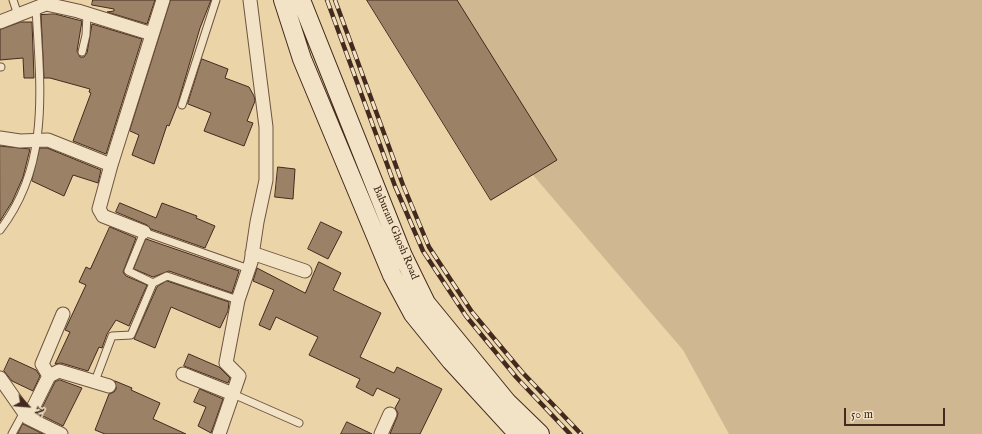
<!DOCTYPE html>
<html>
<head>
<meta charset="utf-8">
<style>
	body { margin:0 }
	#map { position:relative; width:982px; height:434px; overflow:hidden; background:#ebd4a8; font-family:"IM FELL English",serif }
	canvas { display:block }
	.north { position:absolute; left:8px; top:386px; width:40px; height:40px; -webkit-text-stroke:3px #f2e3c6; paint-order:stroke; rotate:116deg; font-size:11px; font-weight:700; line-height:16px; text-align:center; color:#442a1e }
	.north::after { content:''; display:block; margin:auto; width:14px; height:18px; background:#442a1e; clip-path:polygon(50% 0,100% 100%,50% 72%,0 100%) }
	.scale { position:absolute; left:844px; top:408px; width:101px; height:18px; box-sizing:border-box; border:2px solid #442a1e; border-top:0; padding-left:5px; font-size:12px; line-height:14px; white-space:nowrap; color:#442a1e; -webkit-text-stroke:3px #f2e3c6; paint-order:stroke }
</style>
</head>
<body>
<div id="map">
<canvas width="982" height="434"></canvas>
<div class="north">N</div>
<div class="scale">50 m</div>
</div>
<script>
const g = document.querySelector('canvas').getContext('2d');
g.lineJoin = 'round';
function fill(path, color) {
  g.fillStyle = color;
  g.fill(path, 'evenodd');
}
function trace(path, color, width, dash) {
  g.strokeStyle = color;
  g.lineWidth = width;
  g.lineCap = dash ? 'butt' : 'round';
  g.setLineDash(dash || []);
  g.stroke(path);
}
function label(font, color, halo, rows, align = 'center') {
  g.font = font + ' "IM FELL English",serif';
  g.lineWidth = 3;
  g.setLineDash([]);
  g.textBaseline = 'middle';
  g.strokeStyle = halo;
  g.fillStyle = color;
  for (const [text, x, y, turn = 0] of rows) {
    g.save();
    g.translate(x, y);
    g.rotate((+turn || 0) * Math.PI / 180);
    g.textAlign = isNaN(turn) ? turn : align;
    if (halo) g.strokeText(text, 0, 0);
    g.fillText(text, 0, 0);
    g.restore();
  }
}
fill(new Path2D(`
	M383 0H982V434H729L683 350Z`), '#cfb791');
const building = new Path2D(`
	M93 0H155L147 24 107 12 114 11V9L92 5Z
	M171 0H211L200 28 177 106 169 126 167 125 154 164 132 155 139 135 130 131Z
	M367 0H457L557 160 491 200Z
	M55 14 82 21 77 51 80 57H84L87 53 92 24 142 39 106 154 73 141 91 93 89 92 90 89 50 78H44L41 15Z
	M21 22H32L34 78H24L23 58 0 60V30Z
	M202 59 228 69 225 78 249 87 254 96 255 101 247 121 253 123 244 146 204 131 211 113 188 104Z
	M0 146 30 149 23 177 12 202 0 221Z
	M40 148H47L101 170 98 183 73 175 64 196 32 181Z
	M278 167 295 169 293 199 275 197Z
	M120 203 156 218 162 203 197 216 196 218 215 226 205 248 151 229 147 225 116 212Z
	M321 222 342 232 328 259 308 249Z
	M110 227 136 238 123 272 126 276 147 285 129 326 116 320 107 334 102 348 99 347 88 371 61 363 55 364 70 332 65 330 86 285 79 282 86 267 90 269Z
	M146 239 239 271 232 293 169 271 153 277 134 269Z
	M319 262 341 273 333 290 381 313 360 357 394 373 397 367 442 389 420 434H390L397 417 398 413 395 408 400 399 377 388 373 396 356 387 360 379 309 355 318 337 276 317 270 330 259 325 274 290 253 281 257 268 305 293Z
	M167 281 229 302 228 311 220 328 171 307 155 348 134 339 157 287Z
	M189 354 219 367 230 378 228 383 184 366Z
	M10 358 36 370 40 376 33 391 12 381 4 371Z
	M60 380 82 388 63 426 39 414 55 382Z
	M115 381 132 388 131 390 160 403 153 419 186 434H105L95 430 109 394 114 392 116 389Z
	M200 389 223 399 211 433 198 426 206 407 194 402Z
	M347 422 372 434H341Z
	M23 424 43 434H18Z`);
fill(building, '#9b8266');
trace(building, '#442a1e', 1);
const service = new Path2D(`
	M13 0 18 15
	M82 52 86 35 87 14
	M0 67H1
	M182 105 216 0
	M0 230C51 164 40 86 36 8
	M153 283 167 276 238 300
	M95 381 112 336 131 335 153 283 128 271 144 232 249 269
	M233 394 299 423
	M12 434 24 412`);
const minor = new Path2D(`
	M46 4 78 11 152 34
	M0 22 46 4V0
	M0 138 20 141 48 140 111 165 163 0
	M111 165 99 209 103 216 144 232
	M252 253 305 271
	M183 374 233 394
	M49 376 59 371 109 386
	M0 378 28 418 61 434
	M28 418 49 376 42 364 63 314
	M219 434 239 376 226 363 238 300 251 262 257 222 266 180V127L250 0
	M381 434 390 414`);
const secondary = new Path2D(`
	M283 0 302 59 392 275 413 314 451 361 518 434
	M301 0 403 256 426 303 507 402 540 434`);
trace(service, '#6e5440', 9);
trace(minor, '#6e5440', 15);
trace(secondary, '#442a1e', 20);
trace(service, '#f2e3c6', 7);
trace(minor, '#f2e3c6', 13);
trace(secondary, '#f2e3c6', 18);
const rail = new Path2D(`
	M327 0 395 186 423 251 466 316 516 377 570 434
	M335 0 403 185 429 247 472 312 522 372 581 434`);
trace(rail, '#442a1e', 4.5);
trace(rail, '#f2e3c6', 3, [9]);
label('11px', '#442a1e', '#f2e3c6', [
	["Baburam Ghosh Road",395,233,67]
]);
</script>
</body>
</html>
